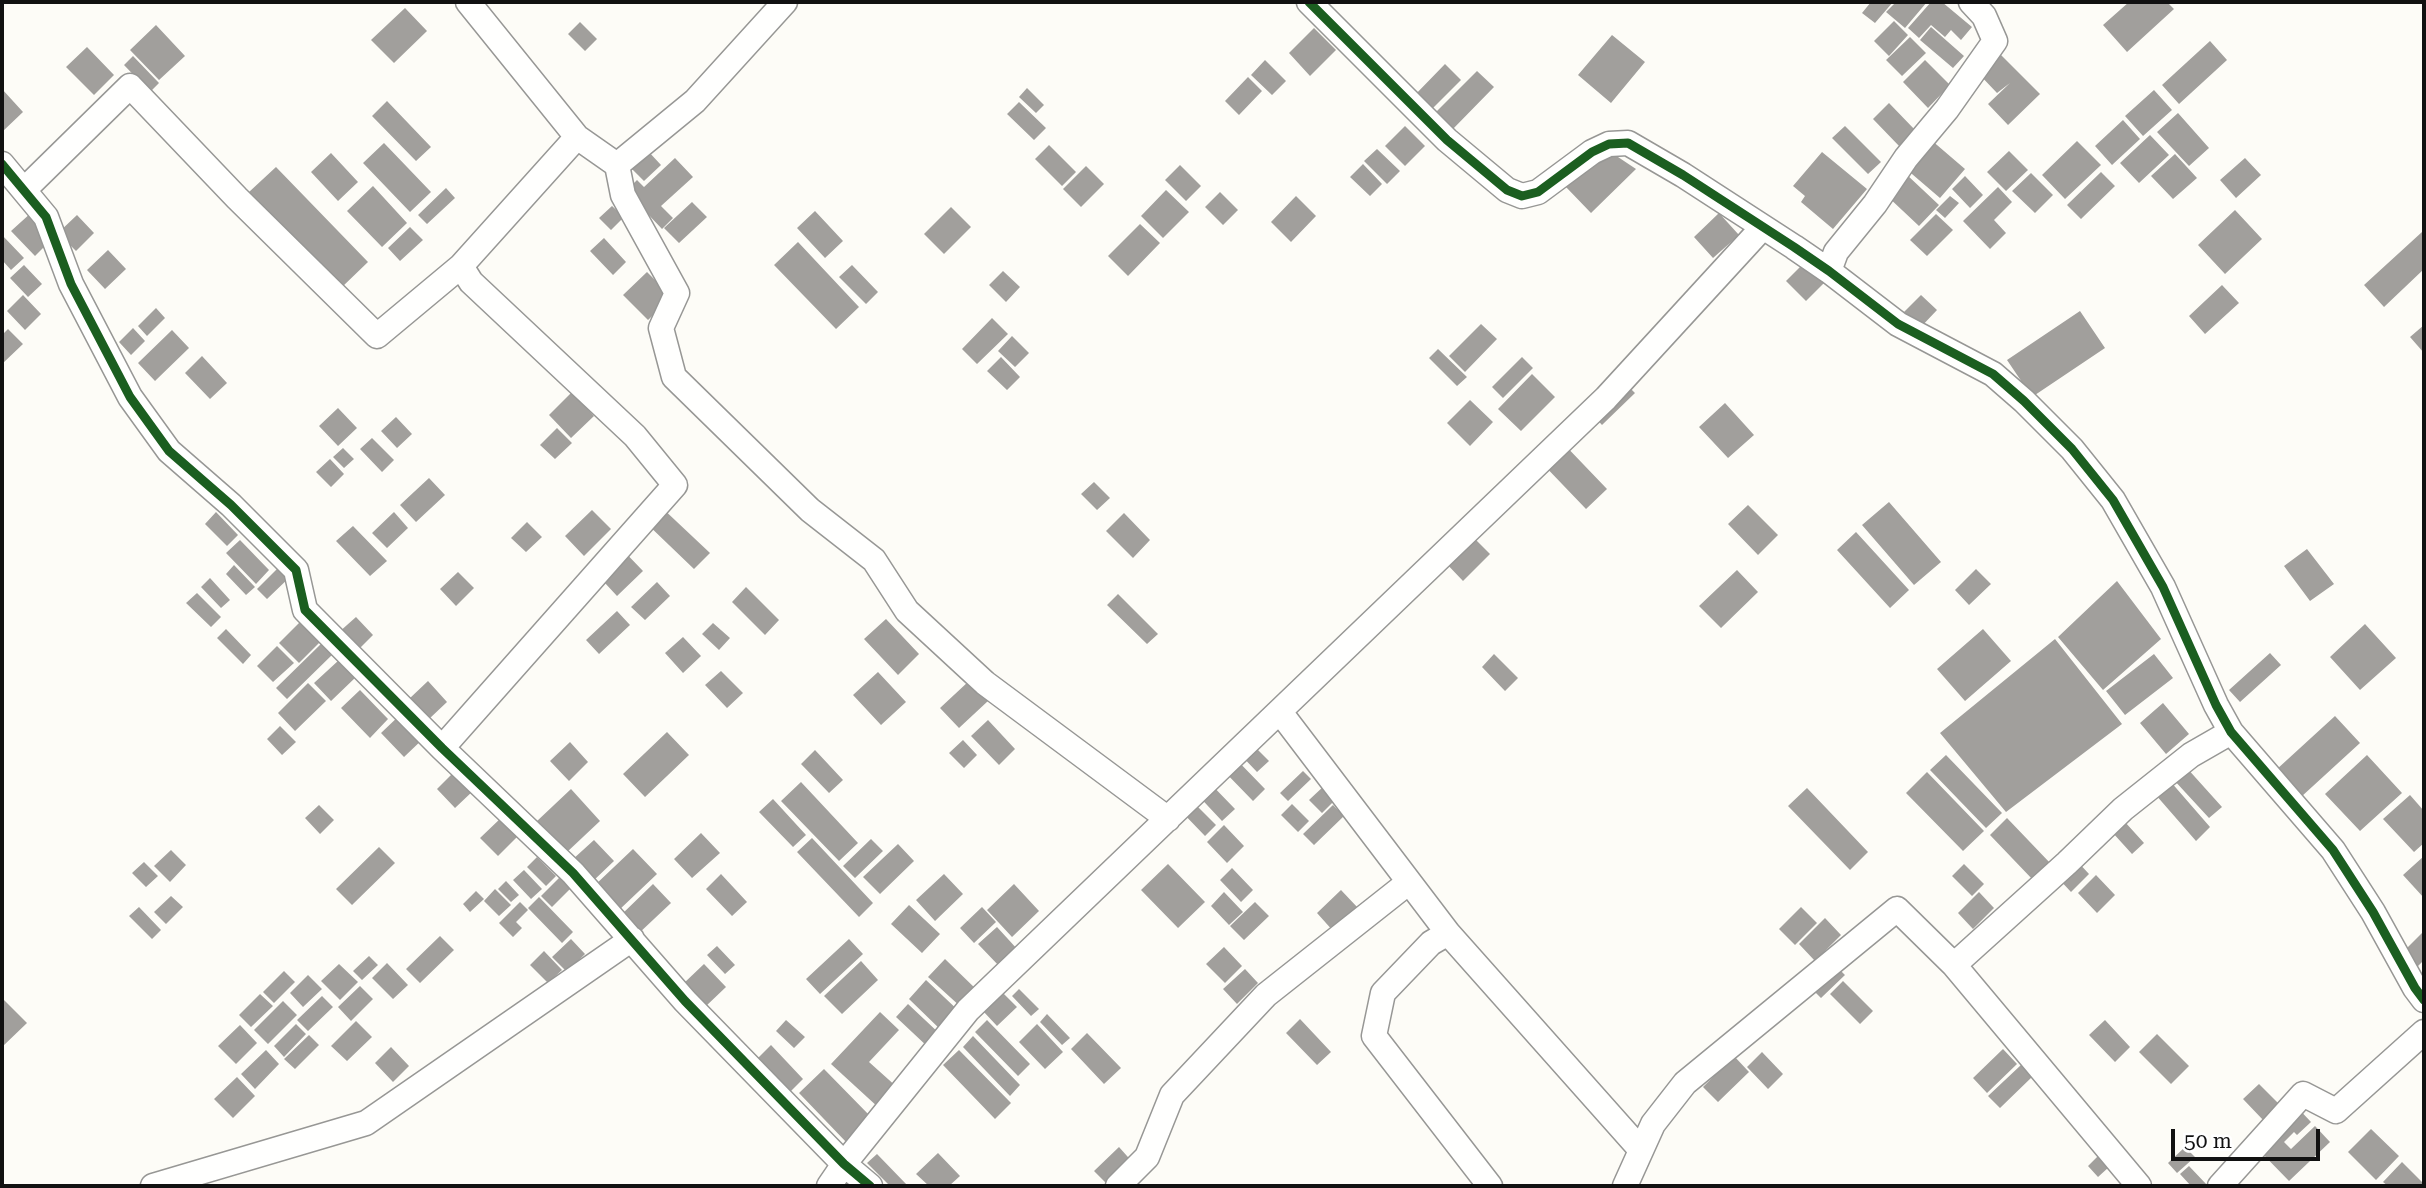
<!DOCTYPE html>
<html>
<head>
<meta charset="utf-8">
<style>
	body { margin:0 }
	#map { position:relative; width:2426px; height:1188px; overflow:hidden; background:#fdfcf7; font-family:"Roboto Serif",serif }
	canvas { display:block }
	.frame { position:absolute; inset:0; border:4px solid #111; pointer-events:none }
	.scale { position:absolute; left:2171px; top:1129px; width:149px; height:32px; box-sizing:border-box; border:4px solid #111; border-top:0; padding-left:9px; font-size:21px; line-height:24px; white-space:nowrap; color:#111; -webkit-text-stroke:5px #fff; paint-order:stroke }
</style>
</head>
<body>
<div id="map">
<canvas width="2426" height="1188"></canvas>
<div class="frame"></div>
<div class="scale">50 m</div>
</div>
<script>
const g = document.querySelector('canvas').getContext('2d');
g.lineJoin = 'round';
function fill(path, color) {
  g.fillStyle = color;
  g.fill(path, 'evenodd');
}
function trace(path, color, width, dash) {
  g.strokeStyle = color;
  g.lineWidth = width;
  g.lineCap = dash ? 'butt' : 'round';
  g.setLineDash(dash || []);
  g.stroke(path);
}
fill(new Path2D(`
	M1871 2H1893L1875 23 1862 13Z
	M1896 2H1927L1905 28 1886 12Z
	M1931 2H1942L1972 27 1961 40 1951 30 1945 37 1931 25 1919 38 1908 28Z
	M2129 2H2167L2174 9 2127 52 2103 25Z
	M405 8 427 31 394 63 371 40Z
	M1894 21 1908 35 1889 56 1874 41Z
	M580 22 597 39 585 51 568 34Z
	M156 25 185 56 159 80 130 50Z
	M1931 27 1964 56 1953 68 1920 40Z
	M1314 28 1336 50 1310 76 1289 53Z
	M1612 35 1645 62 1611 103 1578 75Z
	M1910 37 1926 53 1902 76 1886 60Z
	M2210 41 2227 60 2179 104 2162 85Z
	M87 47 114 75 94 95 66 67Z
	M1998 52 2040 94 2008 125 1988 104 2010 83 1997 93 1977 72Z
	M133 56 159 83 150 92 124 65Z
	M1265 60 1286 81 1272 95 1251 75Z
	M1925 60 1950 85 1928 108 1903 82Z
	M1445 64 1461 80 1428 113 1412 98Z
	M1477 71 1494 87 1451 131 1434 114Z
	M1248 77 1262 91 1239 115 1225 101Z
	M1027 88 1044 105 1036 113 1019 97Z
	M2 89 23 112 2 132Z
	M2154 90 2172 110 2143 136 2125 116Z
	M387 101 431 147 416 161 372 116Z
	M1019 102 1046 128 1034 140 1007 114Z
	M1889 103 1916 131 1900 147 1873 119Z
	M2178 113 2209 148 2189 166 2157 132Z
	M2123 120 2140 139 2112 165 2095 146Z
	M1405 126 1425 146 1405 166 1385 146Z
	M1845 126 1881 162 1868 174 1832 138Z
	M2150 135 2169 155 2139 183 2120 163Z
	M1930 139 1965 169 1940 198 1905 168Z
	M2077 141 2101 165 2065 199 2042 175Z
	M384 143 431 192 410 212 363 163Z
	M1049 145 1076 172 1062 186 1035 159Z
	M1377 149 1400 171 1387 184 1364 161Z
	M648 151 661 165 644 181 631 168Z
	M2009 151 2028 170 2006 191 1987 172Z
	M1822 152 1867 189 1833 229 1801 202 1805 196 1793 186Z
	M331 153 358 182 338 201 311 172Z
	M1612 153 1636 169 1591 213 1565 186Z
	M2175 154 2197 178 2173 199 2151 176Z
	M675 158 693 177 661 206 673 218 662 229 626 191 637 180 644 187Z
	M2245 158 2261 175 2236 198 2220 180Z
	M1363 164 1382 184 1370 196 1350 177Z
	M1180 165 1201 186 1186 201 1165 180Z
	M1086 166 1104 184 1081 207 1063 189Z
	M276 167 368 262 341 288 249 192Z
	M2101 172 2115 186 2081 219 2067 205Z
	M2031 173 2053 195 2035 213 2012 191Z
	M1906 174 1939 205 1919 226 1886 195Z
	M1965 176 1983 195 1970 208 1952 189Z
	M373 186 407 223 382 247 347 211Z
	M1998 187 2012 202 1994 220 2006 233 1990 249 1963 221Z
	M446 188 455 198 427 224 418 215Z
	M1166 190 1189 212 1163 238 1141 216Z
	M1220 192 1238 210 1223 225 1205 207Z
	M1296 196 1316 216 1291 242 1271 222Z
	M1950 196 1959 203 1945 218 1936 210Z
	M692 202 707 217 679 243 664 228Z
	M612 206 624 217 611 230 599 218Z
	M951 207 971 227 944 254 924 234Z
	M2235 210 2262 239 2225 274 2198 245Z
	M815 211 843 241 825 258 797 228Z
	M32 212 55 236 35 256 11 231Z
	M1719 213 1739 235 1713 258 1694 237Z
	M1936 214 1953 230 1927 256 1910 240Z
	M77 215 94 233 76 251 58 233Z
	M1140 224 1160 243 1128 276 1108 256Z
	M410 227 423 240 400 261 388 248Z
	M2422 232 2424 235V269L2384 307 2364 285Z
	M2 235 24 258 11 270 2 260Z
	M604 238 626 262 613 275 590 251Z
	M798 242 859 307 836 329 774 265Z
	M108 250 126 269 105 289 87 270Z
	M1805 262 1825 282 1806 301 1786 281Z
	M24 265 42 284 28 297 10 278Z
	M852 265 878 292 866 304 839 277Z
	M1003 271 1020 287 1006 302 989 285Z
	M647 272 672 297 648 320 623 295Z
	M2222 285 2239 303 2205 334 2189 316Z
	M23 295 41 314 25 330 7 311Z
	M1921 295 1937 310 1919 329 1903 313Z
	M156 308 165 318 147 336 138 326Z
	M2080 311 2105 348 2032 397 2007 360Z
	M992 318 1008 334 977 364 962 349Z
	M1481 324 1497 339 1465 372 1449 356Z
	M2424 325V353L2410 337Z
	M133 328 145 341 131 355 119 342Z
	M8 329 23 344 2 364V335Z
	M172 330 189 348 155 381 138 363Z
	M1012 336 1029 353 1015 367 998 351Z
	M1438 349 1467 377 1457 386 1429 358Z
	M202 356 227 383 210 399 185 373Z
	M1001 357 1020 377 1007 390 987 371Z
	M1522 357 1533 368 1503 398 1492 387Z
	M1532 374 1555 397 1521 431 1498 409Z
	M1623 381 1635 393 1602 425 1591 413Z
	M572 392 594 416 571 438 549 415Z
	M1470 400 1493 422 1470 446 1447 423Z
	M1725 403 1754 435 1728 458 1699 427Z
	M338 408 357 428 338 446 319 426Z
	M396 417 412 434 397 448 381 431Z
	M557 428 572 443 555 459 540 445Z
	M372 438 394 460 382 472 360 449Z
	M1560 440 1607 489 1586 509 1539 460Z
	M343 448 354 459 344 468 333 457Z
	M330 459 344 474 331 487 316 472Z
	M429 478 445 495 416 522 400 505Z
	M1094 482 1110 498 1097 510 1081 494Z
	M1889 502 1941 562 1914 585 1862 525Z
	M659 505 710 553 694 569 644 521Z
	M1748 505 1778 535 1758 555 1728 524Z
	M592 510 611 529 584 556 565 536Z
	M216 512 238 535 227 546 205 524Z
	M394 512 408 528 387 548 372 533Z
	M1124 513 1150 540 1133 558 1106 531Z
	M527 522 542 537 526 552 511 538Z
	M353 526 387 561 370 576 336 541Z
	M1856 532 1909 590 1890 608 1837 550Z
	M1470 534 1490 554 1463 581 1443 560Z
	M240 540 269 570 256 584 226 553Z
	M618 545 643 571 617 596 592 569Z
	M2307 549 2334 584 2310 601 2284 566Z
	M282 564 292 575 267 599 257 589Z
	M234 565 255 587 246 595 226 574Z
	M1976 569 1991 584 1969 605 1955 590Z
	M1737 570 1758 592 1721 628 1699 606Z
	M458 572 474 588 456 606 440 589Z
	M210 578 230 600 221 608 201 587Z
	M2117 581 2161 639 2103 690 2058 637Z
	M657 582 670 596 645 620 631 607Z
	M746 587 779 620 765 635 732 602Z
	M197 593 221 617 211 627 186 603Z
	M1118 594 1158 634 1147 644 1107 605Z
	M617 611 630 625 599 654 586 640Z
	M356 617 373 635 356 652 338 633Z
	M303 619 323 639 299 663 279 643Z
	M886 619 919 654 898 675 864 639Z
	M713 623 730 638 719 650 702 634Z
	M2365 624 2396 658 2360 690 2330 657Z
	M226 629 251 655 243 664 217 638Z
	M1983 629 2011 661 1965 701 1937 669Z
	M683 637 701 656 683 673 665 653Z
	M2055 639 2122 724 2006 812 1940 733Z
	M323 642 334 653 287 699 276 688Z
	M277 646 294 663 273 682 257 666Z
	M2270 653 2281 665 2240 702 2229 690Z
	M1494 654 1518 678 1505 691 1482 667Z
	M2154 654 2173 678 2125 715 2106 691Z
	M339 660 356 677 331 701 314 683Z
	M721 671 743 693 727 708 705 685Z
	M878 672 906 702 881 725 853 695Z
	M428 681 447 702 429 719 409 699Z
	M969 681 988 701 959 728 940 708Z
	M308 683 326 701 295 731 278 713Z
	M360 690 388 719 370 738 341 708Z
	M2163 703 2189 734 2166 754 2140 723Z
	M402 713 425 737 404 757 381 733Z
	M2335 716 2360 743 2301 797 2276 770Z
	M988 720 1015 749 999 765 971 736Z
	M280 726 296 742 282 755 267 739Z
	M667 732 689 755 645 797 623 774Z
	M963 740 977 755 964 768 949 753Z
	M1248 740 1269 761 1257 772 1237 751Z
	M570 742 588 762 569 781 550 761Z
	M815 750 843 780 829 793 801 764Z
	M1232 755 1265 789 1253 801 1220 767Z
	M1946 755 2002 813 1986 828 1930 770Z
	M2367 755 2402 793 2360 831 2325 794Z
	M2186 767 2222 807 2209 818 2173 779Z
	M455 771 474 790 455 808 437 789Z
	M1303 771 1311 779 1288 801 1280 793Z
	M1927 772 1984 831 1963 851 1906 793Z
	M1205 778 1235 809 1222 821 1193 790Z
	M2170 781 2210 827 2196 841 2155 794Z
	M801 782 858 843 839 861 781 801Z
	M1325 785 1337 798 1322 813 1309 800Z
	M1807 788 1868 852 1850 870 1788 806Z
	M571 789 600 821 566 853 536 822Z
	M2410 795 2424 811V843L2414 852 2383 819Z
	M773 799 806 835 793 847 759 812Z
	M1190 799 1216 825 1205 836 1179 809Z
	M1292 804 1309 821 1298 832 1281 815Z
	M319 805 334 820 320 834 305 818Z
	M1333 805 1344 816 1314 845 1303 834Z
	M502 817 519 835 498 856 480 838Z
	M2007 818 2051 864 2034 881 1990 835Z
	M2125 822 2144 843 2132 854 2112 832Z
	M1224 825 1244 846 1227 863 1207 842Z
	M701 833 720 853 692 878 674 859Z
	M812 838 873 903 859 917 797 852Z
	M871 839 883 851 855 878 843 866Z
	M594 840 614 861 592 882 572 860Z
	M898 844 914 861 880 894 863 877Z
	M379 847 395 863 352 905 336 889Z
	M633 849 657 874 618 911 594 886Z
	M171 850 186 865 170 882 154 866Z
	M2424 856V898L2403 875Z
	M537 857 556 876 546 886 527 867Z
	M2076 860 2089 874 2071 892 2058 878Z
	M144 862 158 876 146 887 132 873Z
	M1168 864 1205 902 1178 928 1141 890Z
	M1964 864 1984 884 1972 896 1952 876Z
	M1232 868 1253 890 1241 902 1220 880Z
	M524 870 542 889 531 899 513 880Z
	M565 872 576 883 552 907 541 896Z
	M721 874 747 902 732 916 706 889Z
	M944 874 963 894 935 921 916 900Z
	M2096 875 2115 895 2097 913 2078 893Z
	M506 881 519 895 511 902 498 889Z
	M653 884 671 903 637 935 619 917Z
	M1014 884 1039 911 1012 937 987 910Z
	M495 889 511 905 499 916 484 901Z
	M1341 890 1358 908 1334 932 1317 913Z
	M476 891 484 899 470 912 463 904Z
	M1224 892 1243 912 1229 925 1211 906Z
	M1979 892 1994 908 1973 929 1958 913Z
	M171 896 183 907 166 924 154 912Z
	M539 897 573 932 562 943 528 908Z
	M520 902 528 910 516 922 522 928 513 937 499 923Z
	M1255 902 1269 916 1244 940 1230 926Z
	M909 905 940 934 922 953 891 924Z
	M139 907 161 930 152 939 129 916Z
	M982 907 996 922 974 943 960 928Z
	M1801 907 1817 923 1795 945 1779 929Z
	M1825 918 1841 935 1815 961 1799 944Z
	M997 927 1018 950 1000 967 978 944Z
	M2424 931V960L2415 969 2400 955Z
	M440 936 454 950 420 983 406 969Z
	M571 939 585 954 567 972 552 957Z
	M849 939 863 954 820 994 806 979Z
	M717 946 735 965 725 974 707 955Z
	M1224 947 1242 966 1225 983 1206 964Z
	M544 951 562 970 548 983 530 965Z
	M369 956 378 965 362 980 353 971Z
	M945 959 978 991 962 1008 928 977Z
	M861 961 878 980 842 1014 824 996Z
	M1832 962 1845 975 1821 998 1808 985Z
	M387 963 408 985 393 999 372 978Z
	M339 964 358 982 340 1000 321 981Z
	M704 964 726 987 705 1007 683 984Z
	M1245 969 1258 983 1237 1004 1223 989Z
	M284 971 295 982 274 1003 263 992Z
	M308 975 322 989 303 1007 290 993Z
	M926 980 962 1014 944 1033 909 999Z
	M1843 981 1873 1011 1860 1024 1830 994Z
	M360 986 373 999 351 1021 338 1007Z
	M1019 989 1039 1009 1031 1016 1012 996Z
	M1003 993 1017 1007 997 1026 983 1011Z
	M260 994 273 1006 251 1027 239 1015Z
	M322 996 333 1007 308 1031 297 1020Z
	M2 998 27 1023 2 1047Z
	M283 1001 297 1015 268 1044 254 1030Z
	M908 1004 941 1035 929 1048 896 1017Z
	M880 1012 899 1030 869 1062 898 1088 879 1108 831 1064Z
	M1047 1014 1070 1038 1062 1045 1040 1022Z
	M1300 1019 1331 1052 1317 1065 1286 1033Z
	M786 1020 805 1037 794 1048 776 1031Z
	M987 1020 1030 1064 1018 1076 975 1032Z
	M2105 1020 2130 1047 2115 1062 2089 1035Z
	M356 1021 372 1037 347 1061 331 1046Z
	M296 1024 306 1034 284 1057 274 1046Z
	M1037 1024 1063 1052 1045 1069 1019 1042Z
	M240 1025 257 1043 236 1064 218 1046Z
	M1087 1033 1121 1068 1104 1084 1071 1049Z
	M2157 1034 2189 1066 2171 1084 2139 1052Z
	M309 1035 319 1045 295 1069 284 1059Z
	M973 1036 1020 1085 1010 1096 963 1047Z
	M771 1045 803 1079 787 1095 755 1061Z
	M391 1047 409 1066 393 1082 375 1063Z
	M2003 1049 2017 1064 1987 1093 1973 1078Z
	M266 1050 279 1064 255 1089 241 1074Z
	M959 1050 1011 1103 995 1119 943 1065Z
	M1762 1052 1783 1074 1768 1089 1747 1067Z
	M1734 1056 1749 1072 1718 1102 1703 1087Z
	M2021 1065 2032 1077 2000 1108 1988 1096Z
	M824 1069 872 1118 847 1143 799 1093Z
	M237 1077 255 1096 233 1118 214 1099Z
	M2259 1084 2280 1105 2264 1121 2243 1099Z
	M2294 1104 2311 1122 2297 1135 2294 1132 2284 1142 2291 1149 2315 1126 2330 1142 2289 1181 2253 1144Z
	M2371 1129 2399 1156 2376 1180 2348 1152Z
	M1119 1147 1135 1165 1109 1186 1094 1171Z
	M2185 1147 2195 1157 2177 1173 2168 1163Z
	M938 1153 960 1176 949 1186H929L916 1174Z
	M877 1154 908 1186H890L867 1163Z
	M2098 1156 2109 1167 2098 1177 2088 1166Z
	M2402 1162 2424 1184V1186H2388L2383 1182Z
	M2189 1166 2207 1185 2206 1186H2191L2180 1174Z`), '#a19f9c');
const minor = new Path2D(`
	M468 2 577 137 617 165
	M785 2 695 101 617 165 623 195 677 293 661 328 674 377 810 510 874 560 907 611 985 683 1168 819
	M1309 2 1447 140 1507 190 1522 196 1538 192 1592 152 1609 144 1628 143 1683 175 1794 247 1829 271 1898 324 1993 374 2024 401 2072 449 2113 500 2163 587 2216 705 2231 732 2333 850 2373 912 2415 988 2424 1000
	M2 164 46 217 71 284 130 397 169 451 231 505 296 570 305 610 442 748 573 873 685 1001 844 1164 870 1186
	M24 190 130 86 237 198 377 336 461 266
	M1829 271 1836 252 1875 204 1906 158 1947 109 1995 41 1984 16 1971 2
	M1280 712 1448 933 1641 1150
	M442 748 675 485 635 436 471 282 461 266 577 137
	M1448 933 1431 943 1383 993 1374 1036 1490 1186
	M153 1186 366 1123 632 939
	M829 1186 844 1164 968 1010 1606 398 1763 227
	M1118 1186 1147 1157 1172 1095 1266 995 1409 882
	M1625 1186 1653 1124 1685 1083 1897 909 1954 965
	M2139 1186 1954 965 2067 863 2123 809 2191 755 2231 732
	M2220 1186 2303 1094 2336 1111 2424 1032`);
trace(minor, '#979795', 27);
trace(minor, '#fffffe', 24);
trace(new Path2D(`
	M1309 2 1447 140 1507 190 1522 196 1538 192 1592 152 1609 144 1628 143 1683 175 1794 247 1829 271 1898 324 1993 374 2024 401 2072 449 2113 500 2163 587 2216 705 2231 732 2333 850 2373 912 2415 988 2424 1000
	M2 164 46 217 71 284 130 397 169 451 231 505 296 570 305 610 442 748 573 873 685 1001 844 1164 870 1186`), '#1b5e20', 9);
</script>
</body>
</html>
